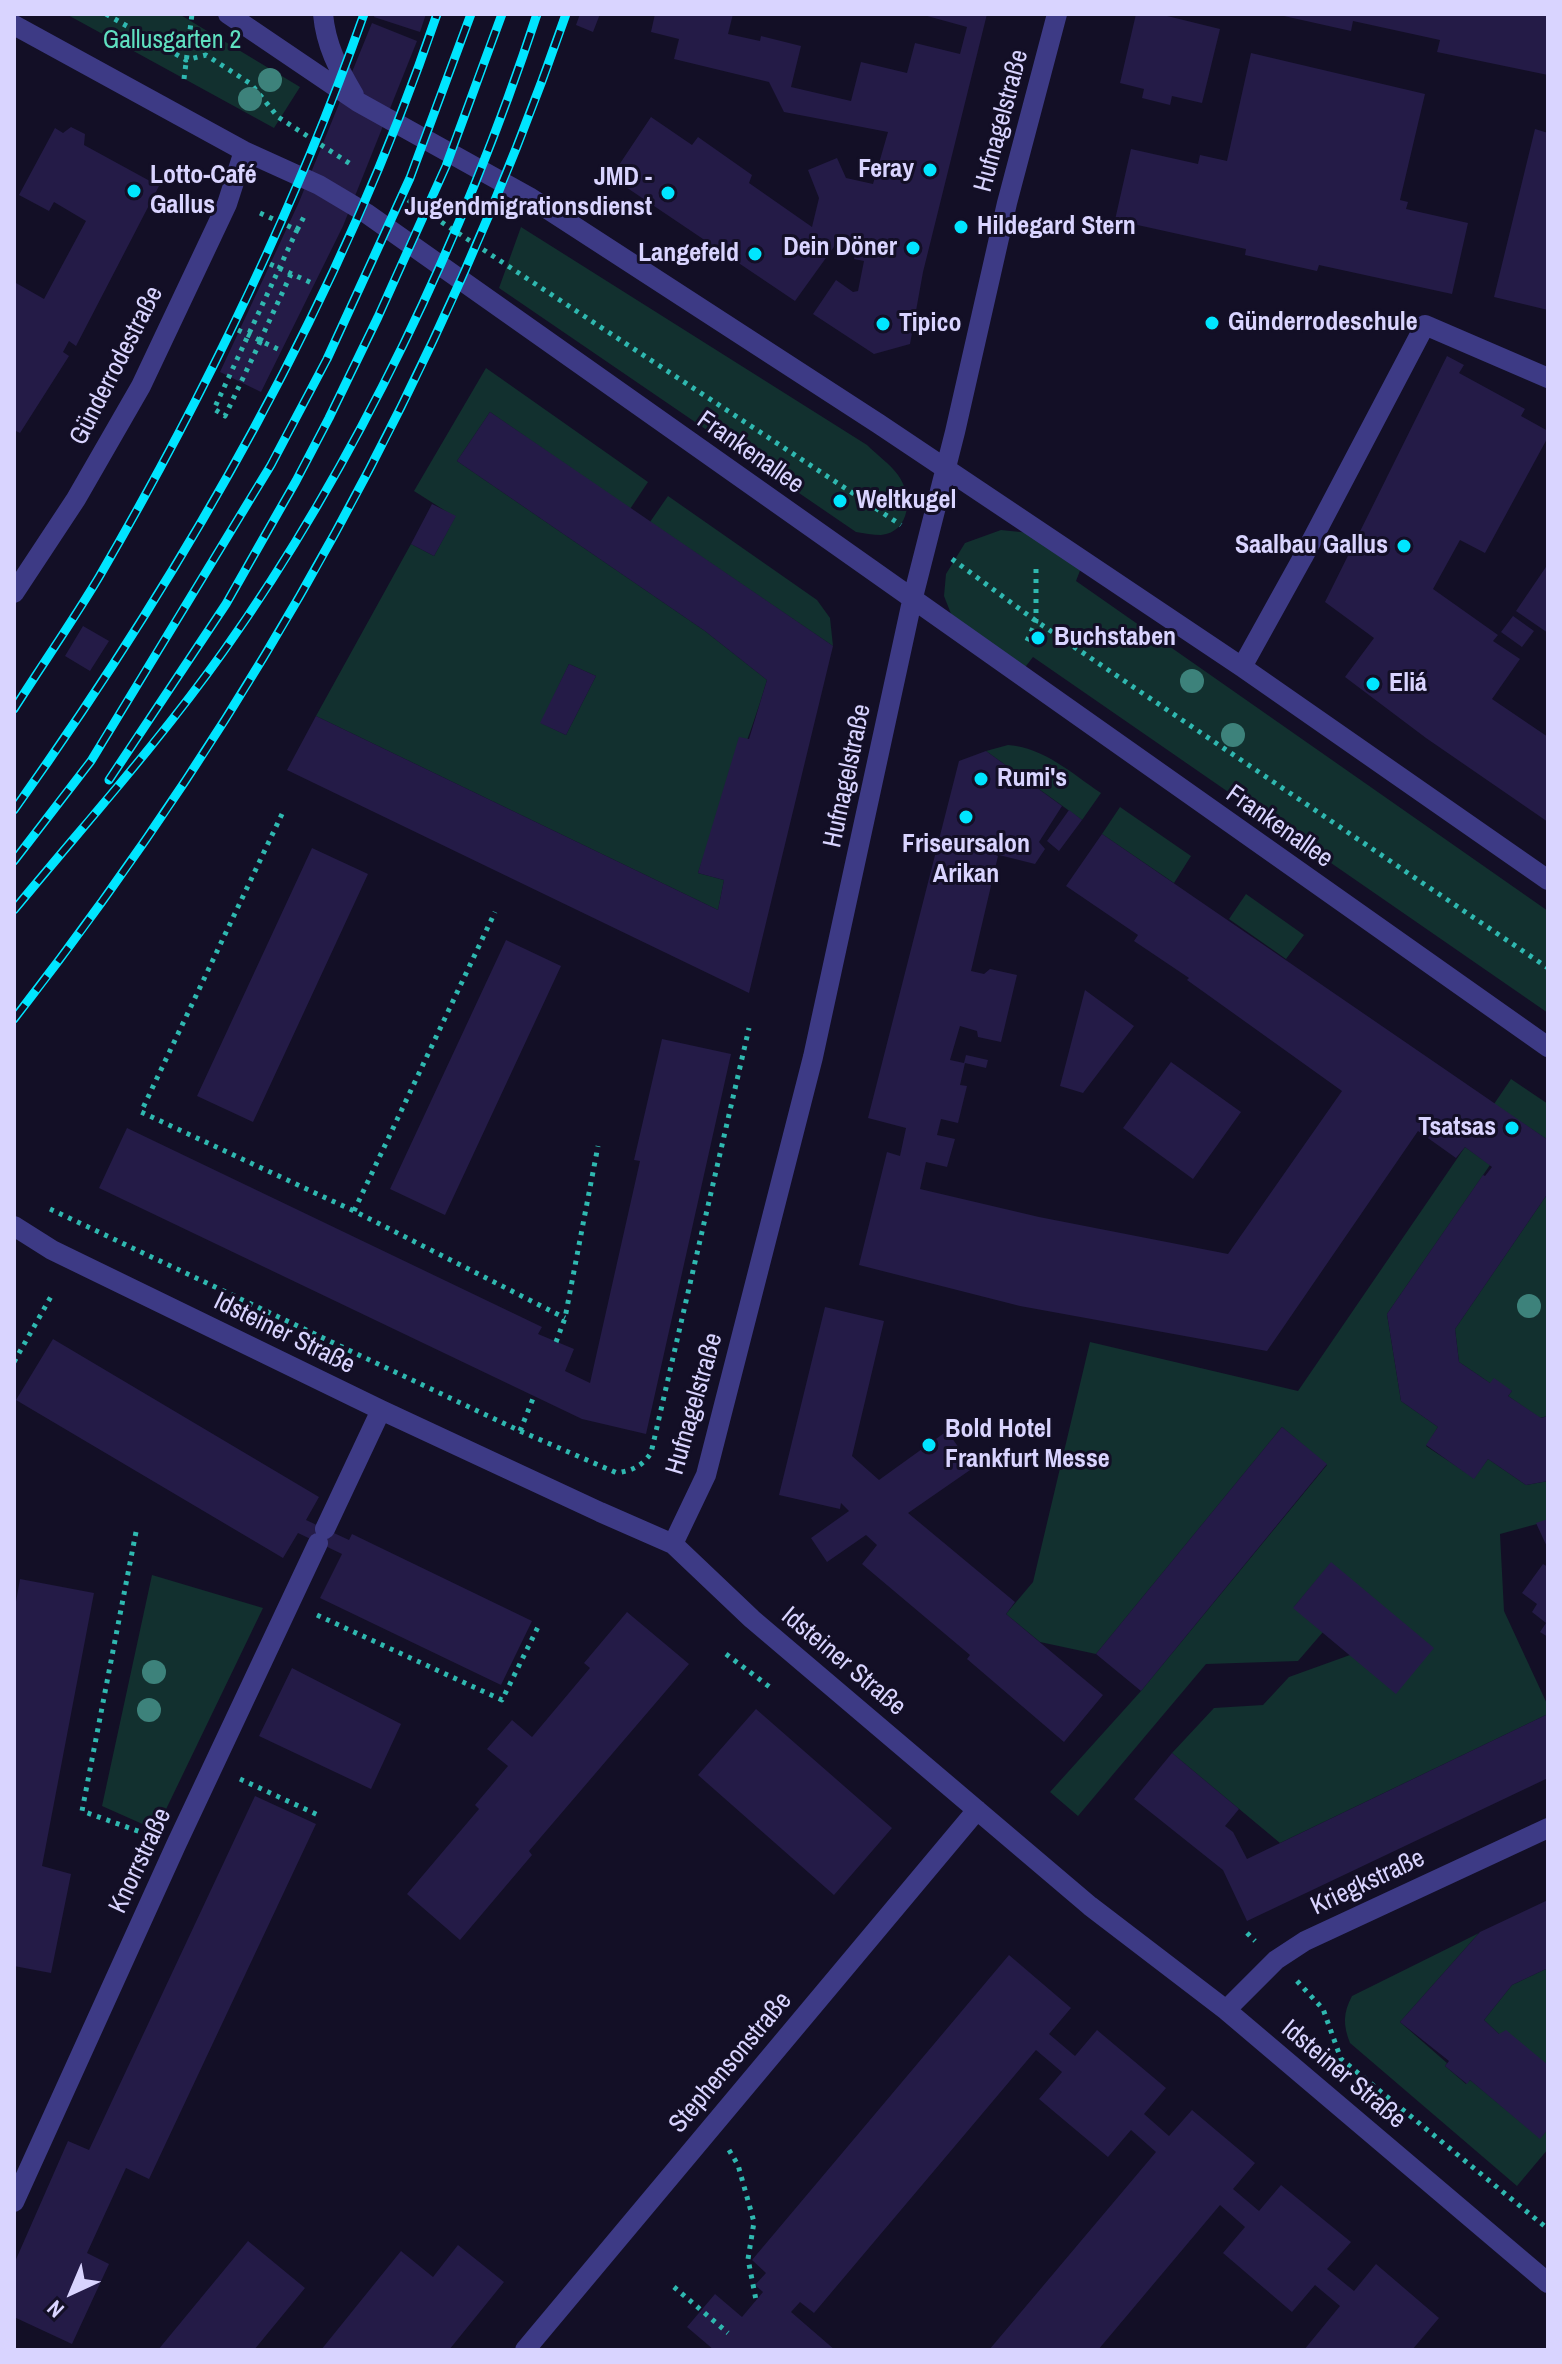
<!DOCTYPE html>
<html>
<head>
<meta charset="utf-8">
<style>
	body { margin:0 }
	#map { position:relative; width:1562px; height:2364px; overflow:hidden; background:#130f26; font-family:"Archivo Narrow",sans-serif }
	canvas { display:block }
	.frame { position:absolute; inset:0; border:16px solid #d9d4ff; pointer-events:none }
	.north { position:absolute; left:32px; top:2252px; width:80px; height:80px; -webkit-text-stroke:6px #130f26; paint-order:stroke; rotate:224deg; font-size:22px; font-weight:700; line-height:32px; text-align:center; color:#d9d4ff }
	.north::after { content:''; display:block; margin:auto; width:28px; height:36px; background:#d9d4ff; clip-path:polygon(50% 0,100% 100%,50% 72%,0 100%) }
</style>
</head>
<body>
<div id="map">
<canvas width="1562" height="2364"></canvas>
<div class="frame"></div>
<div class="north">N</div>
</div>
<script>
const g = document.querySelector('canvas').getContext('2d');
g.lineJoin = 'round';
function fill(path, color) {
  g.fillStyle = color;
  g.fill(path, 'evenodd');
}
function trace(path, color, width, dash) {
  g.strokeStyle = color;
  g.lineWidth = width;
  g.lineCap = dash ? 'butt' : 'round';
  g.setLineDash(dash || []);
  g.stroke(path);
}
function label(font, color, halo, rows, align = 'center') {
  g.font = font + ' "Archivo Narrow",sans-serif';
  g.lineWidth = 6;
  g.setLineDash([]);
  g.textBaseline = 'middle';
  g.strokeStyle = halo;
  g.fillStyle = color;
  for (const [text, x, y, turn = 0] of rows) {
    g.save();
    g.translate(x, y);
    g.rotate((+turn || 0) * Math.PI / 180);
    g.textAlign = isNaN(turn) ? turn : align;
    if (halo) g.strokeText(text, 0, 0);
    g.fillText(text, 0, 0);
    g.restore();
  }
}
fill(new Path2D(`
	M66 14H179L300 87 274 128Z
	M521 227 867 445C877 455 890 464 898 475 913 495 911 532 881 535 873 535 864 533 856 532L499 288Z
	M486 368 648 482 630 509 490 412 457 461 705 631 767 680C748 745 720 808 698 873L724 880 718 910 316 716 411 544 434 556 455 517 414 491ZM569 664 596 676 566 735 541 723Z
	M668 496 817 600 830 618 833 646 650 522Z
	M1001 530 1030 533 1081 568 1076 581 1548 911V1013L1033 657 1023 670 955 624 944 596 946 574 965 543Z
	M1008 745C1045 748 1071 773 1101 793L1082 820 986 751Z
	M1120 807 1191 856 1174 883 1102 834Z
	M1246 894 1304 935 1286 959 1229 919Z
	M1511 1079 1548 1104V1140L1494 1104Z
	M1465 1147 1490 1165 1387 1314 1401 1401 1438 1427 1426 1446 1474 1478 1488 1459 1526 1485 1548 1481V1521L1500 1534 1504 1611 1548 1706V1714L1280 1843 1172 1753 1214 1708 1263 1705 1289 1677 1350 1655 1331 1563 1294 1607 1323 1632 1298 1661 1206 1664 1078 1816 1050 1792 1141 1691 1327 1465 1282 1427 1096 1654 1040 1642 1006 1614 1033 1582 1090 1342 1298 1391Z
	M1548 1193V1416L1540 1418 1508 1396 1512 1391 1490 1383 1459 1362 1455 1329Z
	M152 1575 263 1608 156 1830 102 1806Z
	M1479 1933 1400 2022 1447 2063 1445 2066 1466 2084 1470 2080 1540 2138 1548 2129V2149L1517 2186 1350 2043C1343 2025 1343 2013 1352 1996Z
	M1548 1968V2065L1499 2034 1484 2020 1512 1985Z`), '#12302f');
fill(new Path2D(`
	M375 14H426L420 32 374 17Z
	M580 14H600L593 32 576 25Z
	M655 14H733L728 34 760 41 761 36 801 46 791 87 851 101 861 62 907 73 915 43 960 54 967 27 920 14H987L923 272 910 344 874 354 813 314 836 280 853 292 858 291 864 261 854 259 858 242 841 237 795 301 611 177 651 117 692 145 698 137 752 175 749 183 812 227 819 198 808 170 837 158 846 178 873 184 888 132 784 112 769 82 674 59 679 39 651 32Z
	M1136 14H1159L1220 29 1202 103 1172 96 1170 105 1142 98 1144 89 1120 83Z
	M1275 14H1548V75L1437 52 1440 40 1353 21 1351 31Z
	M372 23 417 41 343 226 261 392 220 372 299 202Z
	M1251 53 1425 94 1400 200 1408 202 1406 209 1468 223 1452 294 1319 265 1317 271 1245 255 1246 249 1115 220 1131 149 1198 164 1200 155 1227 161Z
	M71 127 85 134 84 145 159 186 76 346 69 341 63 352 69 356 20 433 14 430V287L16 283 44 299 86 221 54 202 49 211 19 195 55 128 63 133Z
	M1535 129 1548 133V310L1494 297Z
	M1447 356 1464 365 1459 373 1525 409 1521 416 1548 431V437L1485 553 1460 540 1433 589 1498 635 1493 641 1520 659 1492 699 1548 737V822L1426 738 1345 677 1374 638 1325 602Z
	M490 412 833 646 749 993 287 770 316 716 718 910 724 880 698 873 739 737 749 739 767 680 705 631 457 461Z
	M432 504 456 516 434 556 411 544Z
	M1548 564V633L1516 611Z
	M1513 616 1534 631 1522 647 1501 632Z
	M83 626 109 641 90 671 65 656Z
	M569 664 596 676 566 735 540 723Z
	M986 751 1062 806 1039 842 1045 849 1035 864 991 853 998 856 971 971 984 974 990 969 1017 975 1001 1042 978 1037 977 1031 960 1026 950 1060 964 1063 966 1055 988 1060 986 1068 965 1063 960 1085 967 1086 958 1123 941 1119 937 1135 955 1139 947 1167 926 1162 920 1189 1039 1217 1228 1254 1342 1091 1187 980 1189 978 1134 941 1138 935 1066 886 1102 834 1548 1140V1193L1455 1329 1459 1362 1490 1383 1494 1378 1512 1391 1508 1396 1541 1418 1548 1416V1481L1526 1485 1488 1459 1474 1479 1426 1445 1438 1427 1401 1401 1387 1314 1483 1175 1485 1176 1492 1167 1465 1147 1456 1158 1418 1131 1267 1351 1020 1306 859 1265 887 1152 900 1156 906 1128 868 1118 959 761Z
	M1069 810 1082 820 1059 851 1047 841Z
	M312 848 368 874 253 1122 197 1096Z
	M506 940 561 966 445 1215 390 1189Z
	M1085 990 1134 1026 1083 1093 1060 1086Z
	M662 1039 731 1054 646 1434 582 1419 99 1188 127 1128 542 1327 538 1334 574 1349 565 1371 590 1383 640 1161 634 1160Z
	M1171 1062 1241 1112 1193 1179 1123 1128Z
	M825 1307 884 1321 852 1456 879 1480 947 1431 973 1468 908 1513 1015 1602 1006 1614 1103 1695 1064 1742 967 1659 970 1655 862 1564 877 1545 866 1535 827 1562 811 1538 849 1511 841 1503 840 1509 779 1495Z
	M53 1339 319 1497 306 1520 349 1540 352 1534 532 1621 501 1685 320 1598 342 1554 298 1533 283 1558 16 1400Z
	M1282 1427 1327 1464 1141 1691 1096 1654Z
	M1548 1519V1549L1536 1523Z
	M1331 1562 1434 1648 1396 1694 1293 1608Z
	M1543 1564 1548 1567V1637L1540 1632 1546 1623 1532 1612 1537 1604 1522 1593Z
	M20 1579 94 1593 42 1866 71 1874 51 1973 14 1966V1613Z
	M627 1612 689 1664 529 1851 532 1855 460 1940 407 1894 479 1809 475 1805 508 1766 487 1749 512 1720 532 1737 590 1668 584 1663Z
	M292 1668 401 1724 371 1789 259 1736Z
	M756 1709 892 1828 834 1895 698 1775Z
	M1548 1714V1778L1247 1921 1223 1870 1134 1799 1172 1753 1239 1809 1225 1826 1233 1832 1247 1859Z
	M255 1796 316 1824 149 2179 126 2168 87 2253 109 2264 72 2344 14 2317V2264L68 2141 89 2150Z
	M1548 1900V1968L1512 1985 1484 2020 1499 2034 1506 2030 1548 2065V2129L1540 2139 1470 2080 1467 2084 1445 2066 1449 2061 1400 2022 1480 1932Z
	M1009 1955 1071 2008 1049 2034 1075 2056 1097 2030 1166 2088 1144 2114 1169 2136 1192 2110 1255 2163 1233 2189 1259 2211 1281 2185 1351 2242 1327 2269 1354 2291 1376 2264 1439 2318 1412 2350H1304L1340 2306 1315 2285 1292 2312 1223 2253 1245 2227 1220 2205 1098 2350H989L1156 2152 1131 2130 1108 2157 1039 2099 1062 2072 1036 2050 814 2313 800 2302 791 2312 835 2350H714L687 2327 715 2294 742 2317 763 2292 755 2285 766 2273 752 2260Z
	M248 2241 305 2288 254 2350H158Z
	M458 2245 504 2282 449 2350H321L401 2251 433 2277Z`), '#241b47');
trace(new Path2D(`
	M106 14 186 60 206 55 251 84 278 117 352 165
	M184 79 192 14
	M408 200 901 525
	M260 213 297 230 214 409 225 416 261 340
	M297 230 306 213
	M270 264 314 284
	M238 330 282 351
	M260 341 291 274
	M952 559 1036 621 1548 968
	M1027 641 1036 621V565
	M282 814 141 1112 354 1211 565 1318
	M50 1209 520 1431 617 1473C633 1470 641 1467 651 1453L749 1028
	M354 1211 495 912
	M556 1342 565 1318 598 1146
	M14 1362 53 1293
	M520 1431 534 1396
	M136 1532 82 1811 149 1835
	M317 1615 502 1700 539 1625
	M726 1654 771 1688
	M240 1779 318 1815
	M1247 1933 1255 1941
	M1297 1981 1323 2009 1341 2059 1548 2229
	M729 2150 738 2165 754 2222 748 2259 756 2300
	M674 2287 728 2333`), '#2fb8b0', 5, [4, 6]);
trace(new Path2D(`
	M228 14 358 102 529 197 879 424 1242 667 1548 880
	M323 14C326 46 338 68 354 95
	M14 25 244 151 319 185 366 213 1548 1047
	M14 593 76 499 141 386 227 204 244 151
	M1242 667 1303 557 1425 325 1548 378
	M14 1226 52 1250 381 1410 600 1512 673 1544 752 1619 1090 1906 1226 2010 1548 2283
	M325 1529 381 1410
	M673 1544 706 1475 813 1057 912 601 955 432 1007 203 1057 14
	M1226 2010 1276 1960 1305 1941 1548 1828
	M14 2202 176 1845 318 1543
	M525 2350 977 1810`), '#3d3a85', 20);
const rail = new Path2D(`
	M14 709C42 665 72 622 99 577 203 398 295 209 364 14
	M109 780 226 604 296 481 329 418 378 317 446 166 502 14
	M14 810C189 564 340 300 437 14
	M14 861 91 761 271 465 327 359 410 178 471 14
	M14 910C84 825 159 742 223 652 357 463 465 234 537 14
	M14 1019C252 714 439 380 566 14`);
trace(rail, '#00e5ff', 9);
trace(rail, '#130f26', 6, [18]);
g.fillStyle = '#3d827b';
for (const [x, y] of [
	[270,80],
	[250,99],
	[1192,681],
	[1233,735],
	[1529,1306],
	[154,1672],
	[149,1710]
]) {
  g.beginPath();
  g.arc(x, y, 12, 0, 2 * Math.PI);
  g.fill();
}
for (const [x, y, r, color] of [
	[930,170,8,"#00e5ff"],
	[134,191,8,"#00e5ff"],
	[668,193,8,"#00e5ff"],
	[961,227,8,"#00e5ff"],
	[913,248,8,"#00e5ff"],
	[755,254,8,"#00e5ff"],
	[1212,323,8,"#00e5ff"],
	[883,324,8,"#00e5ff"],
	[840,501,8,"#00e5ff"],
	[1404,546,8,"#00e5ff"],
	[1038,638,8,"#00e5ff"],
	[1373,684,8,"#00e5ff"],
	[981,779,8,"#00e5ff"],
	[966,817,8,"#00e5ff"],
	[1512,1128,8,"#00e5ff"],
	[929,1445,8,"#00e5ff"]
]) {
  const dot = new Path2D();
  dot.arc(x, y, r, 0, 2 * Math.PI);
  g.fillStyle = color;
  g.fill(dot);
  trace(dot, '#130f26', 3);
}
label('26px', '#5fe0c0', '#130f26', [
	["Gallusgarten 2",172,41]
]);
label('26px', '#d9d4ff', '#130f26', [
	["Hufnagelstraße",1002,121,-75],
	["Günderrodestraße",117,366,-63],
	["Frankenallee",750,453,35],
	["Hufnagelstraße",848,776,-78],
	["Frankenallee",1279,827,35],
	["Idsteiner Straße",284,1334,26],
	["Hufnagelstraße",695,1404,-74],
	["Idsteiner Straße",843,1662,40],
	["Knorrstraße",141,1861,-65],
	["Kriegkstraße",1368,1883,-25],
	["Stephensonstraße",731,2063,-50],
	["Idsteiner Straße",1343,2075,40]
]);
label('bold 26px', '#d9d4ff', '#130f26', [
	["Feray",914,170,"right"],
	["Lotto-Café",150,176],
	["Gallus",150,206],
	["JMD -",652,178,"right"],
	["Jugendmigrationsdienst",652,208,"right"],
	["Hildegard Stern",977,227],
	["Dein Döner",897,248,"right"],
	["Langefeld",739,254,"right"],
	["Günderrodeschule",1228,323],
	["Tipico",899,324],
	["Weltkugel",856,501],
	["Saalbau Gallus",1388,546,"right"],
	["Buchstaben",1054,638],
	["Eliá",1389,684],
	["Rumi's",997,779],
	["Friseursalon",966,845,"center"],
	["Arikan",966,875,"center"],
	["Tsatsas",1496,1128,"right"],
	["Bold Hotel",945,1430],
	["Frankfurt Messe",945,1460]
], 'left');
</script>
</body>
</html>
